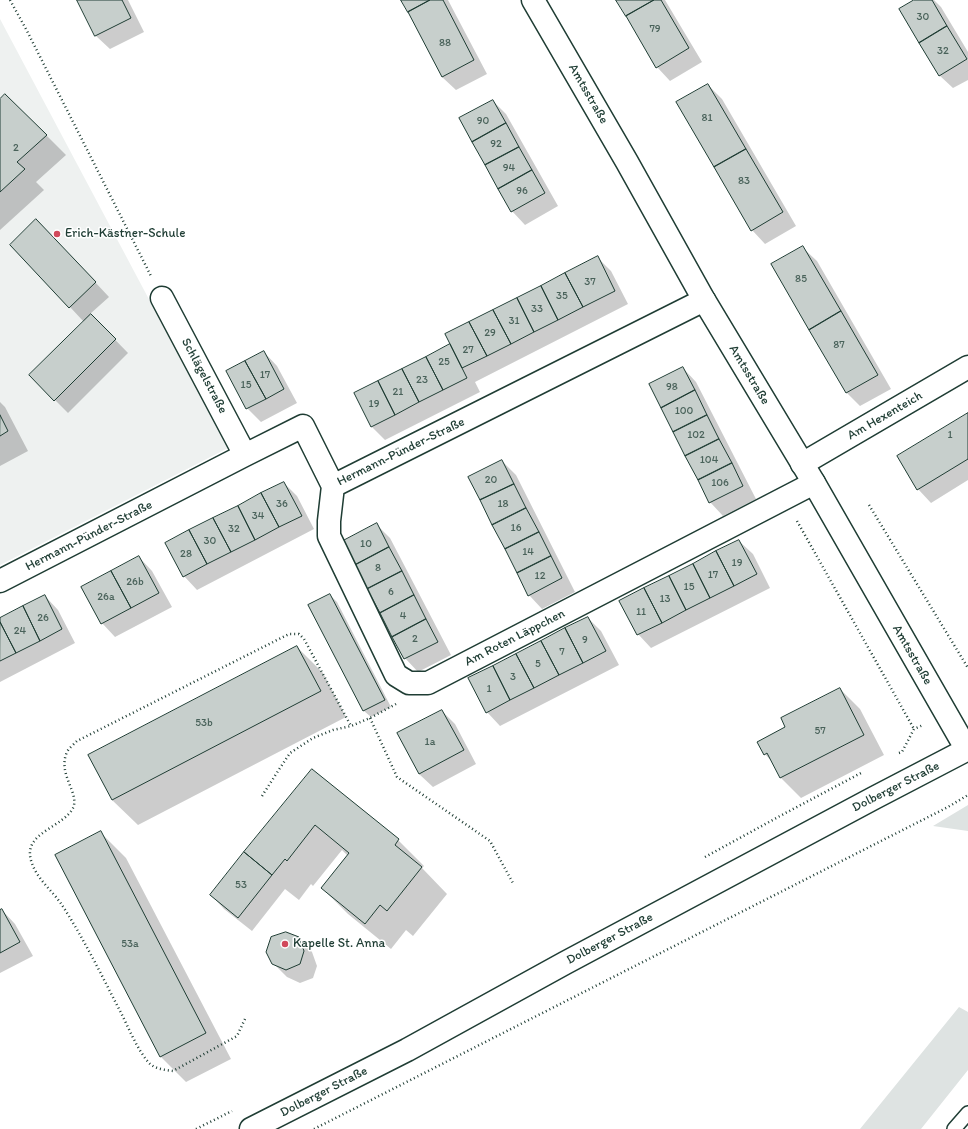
<!DOCTYPE html>
<html>
<head>
<meta charset="utf-8">
<style>
	body { margin:0 }
	canvas { display:block; background:#fff }
</style>
</head>
<body>
<canvas width="968" height="1129"></canvas>
<script>
const g = document.querySelector('canvas').getContext('2d');
g.lineJoin = 'round';
function fill(path, color) {
  g.fillStyle = color;
  g.fill(path, 'evenodd');
}
function trace(path, color, width, dash) {
  g.strokeStyle = color;
  g.lineWidth = width;
  g.lineCap = dash ? 'butt' : 'round';
  g.setLineDash(dash || []);
  g.stroke(path);
}
function label(font, color, halo, rows, align = 'center') {
  g.font = font + ' Itim,sans-serif';
  g.lineWidth = 3;
  g.setLineDash([]);
  g.textBaseline = 'middle';
  g.strokeStyle = halo;
  g.fillStyle = color;
  for (const [text, x, y, turn = 0] of rows) {
    g.save();
    g.translate(x, y);
    g.rotate((+turn || 0) * Math.PI / 180);
    g.textAlign = isNaN(turn) ? turn : align;
    if (halo) g.strokeText(text, 0, 0);
    g.fillText(text, 0, 0);
    g.restore();
  }
}
fill(new Path2D(`
	M0 19 228 448 0 565Z`), '#eef1f0');
fill(new Path2D(`
	M968 805V831L933 826Z
	M959 1007 968 1012V1070L921 1129H860Z`), '#dee3e2');
fill(new Path2D(`
	M78 0H128L144 32 110 49 96 36Z
	M402 0H448L487 74 456 90 442 77Z
	M618 0H665L702 62 670 81 657 67Z
	M916 0H934L941 7 968 52V80L953 88 939 75Z
	M708 85 722 99 796 226 765 244 752 230Z
	M0 100 46 135 66 155 36 182 44 190 0 230Z
	M493 101 506 114 558 206 525 225 512 211Z
	M50 234 109 297 90 314 128 353 68 413 30 375 84 322 70 307Z
	M803 248 817 261 891 389 860 406 847 393 773 265Z
	M598 258 611 271 628 304 475 382 480 392 385 440 372 427Z
	M264 352 277 366 297 403 261 422 247 408Z
	M683 368 696 382 756 499 723 516 710 502Z
	M0 402 5 407 28 451 0 466Z
	M968 414V480L931 503 918 489Z
	M502 461 516 475 575 592 542 609 529 595Z
	M284 483 297 496 314 529 197 590 184 576Z
	M377 525 390 538 451 655 418 672 405 658Z
	M739 541 753 554 770 588 651 648 638 634Z
	M139 557 152 571 172 607 115 637 102 623Z
	M330 595 337 602 391 707 371 717 364 711 310 605Z
	M45 596 58 610 75 643 0 682V619Z
	M588 618 601 631 619 665 500 726 487 712Z
	M297 647 323 673 346 717 138 825 112 800Z
	M840 689 860 709 884 755 801 798 781 778 774 764 765 754 787 728Z
	M442 711 455 724 476 764 433 787 419 774Z
	M312 770 398 840 424 866 422 868 447 894 413 936 406 930 391 949 348 914 322 888 348 856 342 850 313 886 311 884 299 900 285 889 252 931 224 909 211 895Z
	M101 833 126 858 231 1059 186 1082 161 1057Z
	M2 910 15 924 33 956 0 973V911Z
	M299 938 312 952 317 966 313 978 300 983 287 977 273 963Z`), '#0003');
const building = new Path2D(`
	M77 0H122L131 18 95 36Z
	M401 0H430L408 12Z
	M430 0H443L474 60 442 77 408 12Z
	M616 0H654L626 16Z
	M654 0H661L689 48 656 68 626 16Z
	M914 0H932L947 26 919 43 899 9Z
	M947 26 967 59 939 76 919 43Z
	M708 84 746 149 714 167 676 102Z
	M5 94 47 135 17 162 25 169 0 192V99Z
	M493 100 506 123 472 142 459 118Z
	M506 123 519 147 485 165 472 142Z
	M519 147 532 170 498 189 485 165Z
	M746 149 783 212 751 231 714 167Z
	M532 170 545 193 511 212 498 189Z
	M36 219 96 282 69 308 10 245Z
	M803 246 841 311 809 330 771 264Z
	M598 256 615 291 583 307 565 273Z
	M565 273 583 307 558 320 541 286Z
	M541 286 558 320 534 332 517 298Z
	M517 298 534 332 511 344 493 310Z
	M493 310 511 344 487 356 469 322Z
	M841 311 878 375 846 393 809 330Z
	M91 314 116 339 54 401 29 375Z
	M469 322 487 356 462 368 445 334Z
	M450 344 467 378 443 390 426 357Z
	M264 351 284 389 266 399 245 361Z
	M426 357 443 390 419 402 402 369Z
	M245 361 266 399 246 409 226 371Z
	M683 367 695 390 661 408 649 384Z
	M402 369 419 402 395 415 378 381Z
	M378 381 395 415 371 427 354 393Z
	M695 390 707 415 673 432 661 408Z
	M968 413V459L917 490 897 456Z
	M0 415 8 431 0 436Z
	M707 415 719 439 685 456 673 432Z
	M719 439 732 463 698 480 685 456Z
	M502 460 514 484 480 500 468 477Z
	M732 463 743 486 709 503 698 480Z
	M284 482 302 516 279 527 261 493Z
	M514 484 526 508 492 525 480 500Z
	M261 493 279 527 255 540 238 506Z
	M238 506 255 540 231 552 213 518Z
	M526 508 539 532 505 549 492 525Z
	M213 518 231 552 207 564 189 530Z
	M377 523 389 547 355 565 343 541Z
	M189 530 207 564 183 577 165 543Z
	M539 532 551 556 517 573 505 549Z
	M739 540 757 574 734 586 716 551Z
	M389 547 402 571 367 589 355 565Z
	M716 551 734 586 710 598 693 564Z
	M139 556 159 593 131 608 111 571Z
	M551 556 562 578 528 596 517 573Z
	M693 564 710 598 686 610 669 576Z
	M111 571 131 608 101 624 81 587Z
	M402 571 414 595 380 613 367 589Z
	M669 576 686 610 662 623 644 588Z
	M644 588 662 623 637 635 619 601Z
	M330 594 385 700 363 711 308 605Z
	M45 595 62 629 40 641 23 606Z
	M414 595 426 619 392 637 380 613Z
	M23 606 40 641 16 653 0 622V618Z
	M588 617 606 651 583 663 565 628Z
	M426 619 438 642 404 659 392 637Z
	M0 622 16 653 0 661Z
	M565 628 583 663 559 675 541 641Z
	M541 641 559 675 534 688 516 654Z
	M297 646 321 691 112 800 88 755Z
	M516 654 534 688 510 700 493 666Z
	M493 666 510 700 486 713 468 678Z
	M840 688 864 735 780 778 767 753 764 755 757 742 785 727 781 718Z
	M442 710 464 750 419 774 397 733Z
	M312 769 399 839 395 845 422 867 387 911 380 905 365 924 321 888 349 853 315 825 287 861 285 859 272 875 244 852Z
	M101 831 206 1033 160 1057 55 855Z
	M244 852 272 875 238 918 210 895Z
	M2 909 20 942 0 953V910Z
	M286 932 299 937 304 951 300 964 286 970 272 964 266 952 271 937Z`);
fill(building, '#c7cfcc');
trace(building, '#1f3d34', 1);
const lane = new Path2D(`
	M954 1129 968 1113`);
const street = new Path2D(`
	M162 298 245 455
	M802 464 968 367
	M333 486 329 521V536L396 675 409 683H428L814 483
	M0 581 245 455 303 426 333 486 704 300`);
const secondary = new Path2D(`
	M533 0 627 162 704 300 814 483 967 750
	M251 1129 407 1050 565 963 874 798 968 749`);
trace(lane, '#1f3d34', 16);
trace(street, '#1f3d34', 25);
trace(secondary, '#1f3d34', 25);
trace(new Path2D(`
	M10 0 26 29 151 276
	M869 505 968 668
	M797 521 914 729
	M370 718 397 777 490 841 514 885
	M899 753 902 752 914 729 923 725
	M262 796 280 768 290 753 313 738 333 730 351 726
	M705 857 780 816 861 773
	M245 1019 237 1036 173 1071C165 1070 156 1069 150 1064 137 1050 129 1028 120 1011 102 976 84 939 62 905 52 890 32 875 30 855 28 832 64 826 73 808 80 793 57 774 67 752 69 748 74 744 77 741L289 634H299L304 639 351 726 370 718 396 704
	M196 1129 232 1111
	M314 1129 948 807 968 795`), '#1f3d34', 2.5, [1, 3]);
trace(lane, '#fff', 13);
trace(street, '#fff', 22);
trace(secondary, '#fff', 22);
for (const [x, y, r, color] of [
	[57,234,4,"#d1495b"],
	[285,944,4,"#d1495b"]
]) {
  const dot = new Path2D();
  dot.arc(x, y, r, 0, 2 * Math.PI);
  g.fillStyle = color;
  g.fill(dot);
  trace(dot, '#fff', 1.5);
}
label('11px', '#49625a', null, [
	["30",923,17],
	["79",655,29],
	["88",445,43],
	["32",943,51],
	["81",707,118],
	["90",483,121],
	["92",496,144],
	["2",16,148],
	["94",509,168],
	["83",744,181],
	["96",522,191],
	["85",801,279],
	["37",590,282],
	["35",562,296],
	["33",537,309],
	["31",514,321],
	["29",490,333],
	["87",839,345],
	["27",468,350],
	["25",444,362],
	["17",265,375],
	["23",422,380],
	["15",246,385],
	["98",672,387],
	["21",398,392],
	["19",374,404],
	["100",684,411],
	["102",696,435],
	["1",950,435],
	["104",709,460],
	["20",491,480],
	["106",720,483],
	["36",282,504],
	["18",503,504],
	["34",258,516],
	["16",516,528],
	["32",234,529],
	["30",210,541],
	["10",366,544],
	["14",528,552],
	["28",186,554],
	["19",737,563],
	["8",378,568],
	["17",713,575],
	["12",540,576],
	["26b",135,582],
	["15",689,587],
	["6",391,592],
	["26a",106,597],
	["13",665,599],
	["11",641,612],
	["4",403,616],
	["26",43,618],
	["24",20,631],
	["2",415,639],
	["9",585,640],
	["7",562,652],
	["5",538,664],
	["3",513,677],
	["1",489,689],
	["53b",204,723],
	["57",820,731],
	["1a",430,742],
	["53",241,885],
	["53a",130,944]
]);
label('13px', '#1f3d34', '#fff', [
	["Amtsstraße",588,94,60],
	["Amtsstraße",749,375,59],
	["Schlägelstraße",204,376,62],
	["Am Hexenteich",885,416,-30],
	["Hermann-Pünder-Straße",401,452,-26],
	["Hermann-Pünder-Straße",89,536,-27],
	["Am Roten Läppchen",515,638,-27],
	["Amtsstraße",912,655,60],
	["Dolberger Straße",896,787,-27],
	["Dolberger Straße",610,939,-28],
	["Dolberger Straße",324,1092,-27]
]);
label('13px', '#1f3d34', '#fff', [
	["Erich-Kästner-Schule",65,234],
	["Kapelle St. Anna",293,944]
], 'left');
</script>
</body>
</html>
